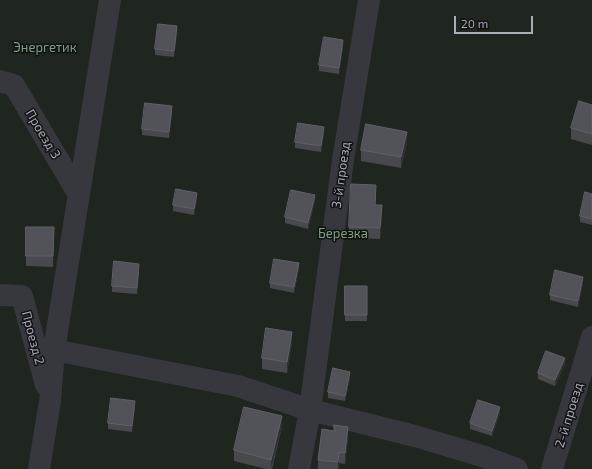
<!DOCTYPE html>
<html>
<head>
<meta charset="utf-8">
<style>
	body { margin:0 }
	#map { position:relative; width:592px; height:469px; overflow:hidden; background:#161618; font-family:"Exo 2",sans-serif }
	canvas { display:block }
	.scale { position:absolute; left:454px; top:16px; width:79px; height:18px; box-sizing:border-box; border:2px solid #a8adb8; border-top:0; padding-left:5px; font-size:12px; line-height:14px; white-space:nowrap; color:#a8adb8; -webkit-text-stroke:3px #111113; paint-order:stroke }
</style>
</head>
<body>
<div id="map">
<canvas width="592" height="469"></canvas>
<div class="scale">20 m</div>
</div>
<script>
const g = document.querySelector('canvas').getContext('2d');
g.lineJoin = 'round';
function fill(path, color) {
  g.fillStyle = color;
  g.fill(path, 'evenodd');
}
function trace(path, color, width, dash) {
  g.strokeStyle = color;
  g.lineWidth = width;
  g.lineCap = dash ? 'butt' : 'round';
  g.setLineDash(dash || []);
  g.stroke(path);
}
function label(font, color, halo, rows, align = 'center') {
  g.font = font + ' "Exo 2",sans-serif';
  g.lineWidth = 3;
  g.setLineDash([]);
  g.textBaseline = 'middle';
  g.strokeStyle = halo;
  g.fillStyle = color;
  for (const [text, x, y, turn = 0] of rows) {
    g.save();
    g.translate(x, y);
    g.rotate((+turn || 0) * Math.PI / 180);
    g.textAlign = isNaN(turn) ? turn : align;
    if (halo) g.strokeText(text, 0, 0);
    g.fillText(text, 0, 0);
    g.restore();
  }
}
fill(new Path2D(`
	M0 0H592V469H0Z`), '#1e261f');
trace(new Path2D(`
	M0 81 14 85 79 195
	M0 295 22 296 46 385
	M54 350 238 386 310 410 415 436 482 456 517 469
	M39 469 50 401 54 350 110 0
	M299 469 310 410 343 160 369 0
	M552 469 592 337`), '#37383d', 22);
fill(new Path2D(`
	M177 32 174 57 155 55V49Z
	M343 46 339 74 319 71V65Z
	M592 105V145L571 139V128Z
	M172 112 169 138 142 135V129Z
	M324 133 321 152 295 148V142Z
	M407 143 401 168 361 161V150Z
	M592 194V225L580 222V216Z
	M197 199 194 215 173 211V205Z
	M315 201 308 229 285 223V217Z
	M375 205 382 216 380 239 349 238V227Z
	M26 227H54L53 267 26 266Z
	M139 269 137 294 112 292V286Z
	M299 269 294 293 270 288V283Z
	M583 283 578 307 550 300V295Z
	M345 286H367V321H345Z
	M292 343 287 373 262 369V358Z
	M565 364 555 386 538 379V373Z
	M350 378 345 401 328 398V392Z
	M135 407 132 432 108 429V423Z
	M500 413 492 436 470 429V423Z
	M282 427 272 469H266L234 461V450Z
	M348 437 345 464 339 463 338 469H318V460Z`), '#47494d');
fill(new Path2D(`
	M177 26V32L174 57V51Z
	M343 40V46L339 74V68Z
	M172 106V112L169 138V132Z
	M324 127V133L321 152V146Z
	M407 132V143L401 168V157Z
	M197 193V199L194 215V209Z
	M315 195V201L308 229V223Z
	M382 205V216L380 239V228Z
	M299 263V269L294 293V287Z
	M139 264V269L137 294V288Z
	M583 277V283L578 307V301Z
	M292 332V343L287 373V362Z
	M565 358V364L555 386V380Z
	M350 372V378L345 401V396Z
	M135 401V407L132 432V426Z
	M500 407V413L492 436V431Z
	M282 416V427L271 469V460Z
	M348 427V437L345 464V453Z
	M339 452V463L338 469V462Z`), '#2f3033');
const building = new Path2D(`
	M158 24 177 26 174 51 155 49Z
	M324 37 343 40 339 68 319 65Z
	M579 101 592 105V134L571 128Z
	M145 103 172 106 169 132 142 129Z
	M298 123 324 127 321 146 295 142Z
	M366 124 407 132 401 157 361 150Z
	M351 184 376 185 375 205H382L380 228 349 227Z
	M176 189 197 193 194 209 173 205Z
	M291 190 315 195 308 223 285 217Z
	M585 192 592 194V219L580 216Z
	M26 227H54L53 256H26Z
	M274 259 299 263 294 287 270 283Z
	M114 261 139 264 137 288 112 286Z
	M555 270 583 277 578 301 550 295Z
	M345 286H367V315H345Z
	M266 328 292 332 287 362 262 358Z
	M546 351 565 358 555 380 538 373Z
	M333 368 350 372 345 396 328 392Z
	M111 398 135 401 132 426 108 423Z
	M478 400 500 407 492 431 470 423Z
	M244 407 282 416 271 460 234 450Z
	M334 425 348 427 345 453 339 452 338 462 318 460 322 429 334 431Z`);
fill(building, '#525359');
trace(building, '#5f6168', 1);
label('13px', '#7fa381', '#111113', [
	["Энергетик",45,48],
	["Березка",343,234]
]);
label('13px', '#a8adb8', '#111113', [
	["Проезд 3",43,134,59],
	["3-й проезд",341,175,-82],
	["Проезд 2",33,338,75],
	["2-й проезд",569,415,-73]
]);
</script>
</body>
</html>
